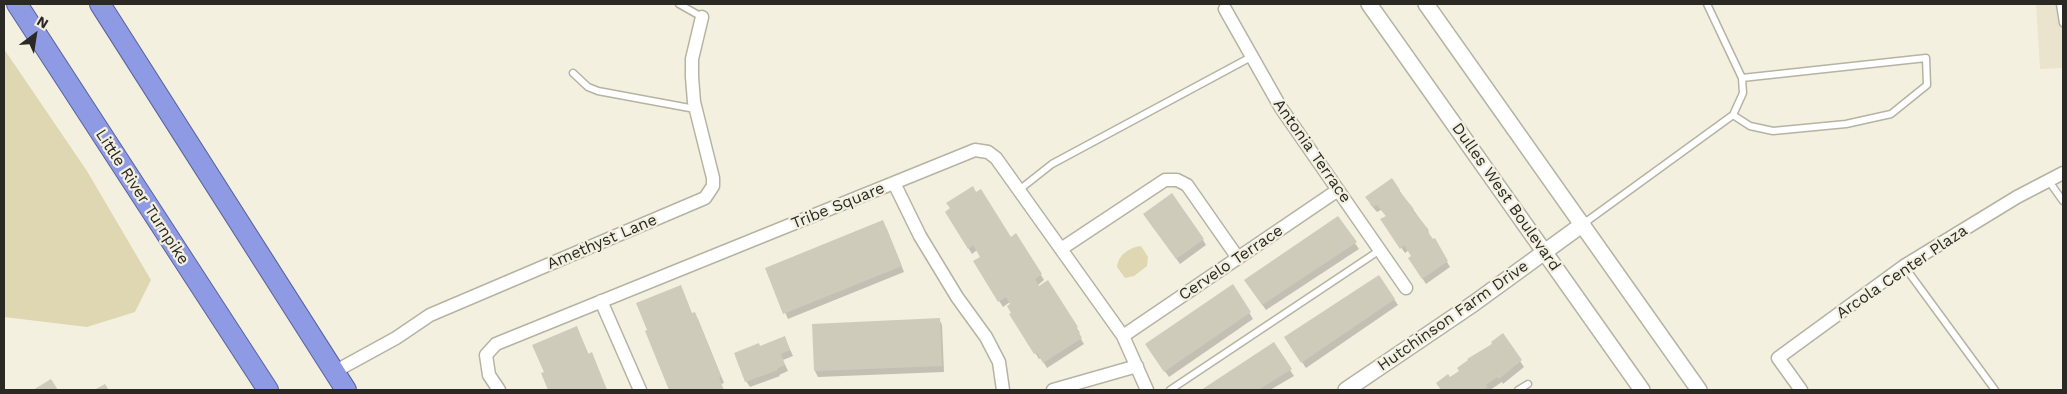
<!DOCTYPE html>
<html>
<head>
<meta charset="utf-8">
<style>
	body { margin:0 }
	#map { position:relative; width:2067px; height:394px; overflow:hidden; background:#f4f0e0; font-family:"Work Sans",sans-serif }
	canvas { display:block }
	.frame { position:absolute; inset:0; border:5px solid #2a2923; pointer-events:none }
	.north { position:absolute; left:10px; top:10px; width:50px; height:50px; -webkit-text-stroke:4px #f4f0e0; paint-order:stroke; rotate:31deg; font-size:14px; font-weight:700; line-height:20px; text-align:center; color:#2a2923 }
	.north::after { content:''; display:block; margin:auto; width:18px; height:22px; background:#2a2923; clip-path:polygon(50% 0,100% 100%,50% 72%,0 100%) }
</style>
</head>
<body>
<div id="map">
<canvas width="2067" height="394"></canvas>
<div class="frame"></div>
<div class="north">N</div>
</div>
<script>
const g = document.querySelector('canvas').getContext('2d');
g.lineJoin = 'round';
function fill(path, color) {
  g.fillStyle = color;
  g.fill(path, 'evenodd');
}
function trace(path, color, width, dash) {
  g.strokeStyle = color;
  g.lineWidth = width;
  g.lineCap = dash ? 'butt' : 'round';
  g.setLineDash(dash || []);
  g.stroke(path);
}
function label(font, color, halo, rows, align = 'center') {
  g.font = font + ' "Work Sans",sans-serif';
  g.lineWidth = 4.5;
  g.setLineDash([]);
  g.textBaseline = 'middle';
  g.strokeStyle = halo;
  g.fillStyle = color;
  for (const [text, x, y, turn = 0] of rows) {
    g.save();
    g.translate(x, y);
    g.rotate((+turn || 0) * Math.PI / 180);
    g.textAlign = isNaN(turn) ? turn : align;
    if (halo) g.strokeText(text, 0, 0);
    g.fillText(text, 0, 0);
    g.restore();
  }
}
fill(new Path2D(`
	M2036 4H2063V68L2040 69Z`), '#eae4ce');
fill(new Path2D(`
	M4 49 87 171 151 280 135 312 87 327 4 317Z
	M1141 246 1148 257 1147 266 1134 276 1125 278 1117 267C1118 255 1130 247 1141 246Z`), '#dfd7b2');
fill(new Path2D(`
	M1399 190 1428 230 1430 237 1434 240 1450 267 1426 284 1413 264V257L1409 250 1405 253 1385 225 1387 217 1381 210 1377 212 1370 204Z
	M946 212 1011 239 1016 235 1044 280 1038 285 1039 287 1048 282 1080 333 1078 334 1084 344 1047 368 1041 358 1039 359 1011 314 1012 313 1010 302 1003 307 978 268 982 257 977 250 972 254Z
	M1338 218 1359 249 1266 310 1249 286Z
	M1148 220 1203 240 1206 245 1180 264Z
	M886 227 904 272 788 319 766 269Z
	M1233 286 1253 319 1169 377 1150 350Z
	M1394 299 1398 305 1306 368 1289 343Z
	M692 314 698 319 724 383 721 384 723 390H670L646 332Z
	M939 319 942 325 944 372 818 377 815 371Z
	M577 328 589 355 594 360 607 390H549L542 374 545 373Z
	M1503 335 1524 367 1503 384 1502 382 1490 390H1442L1438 383 1450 379Z
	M787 343 793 356 783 360 788 371 779 375 780 376 750 387 746 381 760 347Z
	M1273 344 1294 376 1270 390H1203Z`), '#0003');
fill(new Path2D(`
	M1392 178 1400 190 1399 191 1414 209 1412 210 1429 230 1427 231 1433 239 1435 238 1448 261 1422 279 1408 258 1411 256 1404 245 1400 249 1380 219 1386 216 1377 205 1373 207 1365 197Z
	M973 186 976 192 981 189 1011 237 1016 233 1042 274 1035 279 1039 286 1048 280 1078 327 1076 328 1082 338 1043 363 1037 353 1034 354 1009 314 1011 313 1007 306 1010 304 1006 297 998 302 973 261 980 257 973 245 968 249 945 212 950 208 946 203Z
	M1172 193 1204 239 1176 259 1143 214Z
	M1338 216 1357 242 1262 305 1244 280Z
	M883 220 902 266 783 314 765 268Z
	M1379 275 1395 299 1301 363 1284 337Z
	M1233 284 1251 312 1164 372 1145 344Z
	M681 285 692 313 695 312 721 376 719 378 724 390H669L645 331 647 330 636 303Z
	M940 318 942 366 814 371 812 324Z
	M577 326 588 354 592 352 607 390H548L541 373 544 372 532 345Z
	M1503 333 1522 360 1499 379 1497 377 1486 385 1488 387 1484 390H1441L1436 383 1448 374 1450 377 1459 371 1457 368 1468 360 1467 359 1492 344 1491 342Z
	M785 336 790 350 781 354 785 365 777 369 778 370 745 382 734 353 759 343 760 346Z
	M1274 342 1292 369 1258 390H1201Z
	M51 379 58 390H33Z
	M105 384 109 390H94Z`), '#cfcbbb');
const service = new Path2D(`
	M679 4 702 17
	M1707 4 1742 78
	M2060 4 2063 23
	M573 73 588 87 598 91 695 109
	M2048 180 2063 201
	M1019 190 1052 164 1251 57
	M1583 224 1733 115 1743 93 1742 78 1926 58 1927 85 1891 114 1846 124 1773 131 1750 126 1733 115
	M1904 266 1995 390
	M1170 390 1380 250
	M1518 390 1528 384`);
const minor = new Path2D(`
	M1225 9 1281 108 1406 288
	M894 183 920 236 957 297 986 337 999 362 1003 390
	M1061 249 1165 180H1177L1187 185 1238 258
	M601 301 640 390
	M1123 336 1338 190
	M334 372 396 338 430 315 705 198 713 186V178L694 102 692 77V59L702 17
	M499 390 489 375 486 355 496 344 975 150 988 152 996 158 1123 336 1147 390
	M1053 390 1137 366
	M1801 390 1778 358 1904 266 2017 197 2063 173`);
const tertiary = new Path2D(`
	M1369 4 1642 390
	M1426 4 1699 390
	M1346 390 1473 304 1583 224`);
const trunk = new Path2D(`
	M17 4 268 390
	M100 4 346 390`);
trace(service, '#b6b3a3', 9);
trace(minor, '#b6b3a3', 15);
trace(tertiary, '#b6b3a3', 18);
trace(trunk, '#59629d', 22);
trace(service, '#fff', 6);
trace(minor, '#fff', 12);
trace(tertiary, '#fff', 15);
trace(trunk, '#8f9ae4', 20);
label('16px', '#2a2923', '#f4f0e0', [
	["Antonia Terrace",1312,151,55],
	["Little River Turnpike",142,197,57],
	["Dulles West Boulevard",1506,197,55],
	["Tribe Square",838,206,-22],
	["Amethyst Lane",602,242,-23],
	["Cervelo Terrace",1231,263,-34],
	["Arcola Center Plaza",1902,272,-34],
	["Hutchinson Farm Drive",1453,316,-35]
]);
</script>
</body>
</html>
